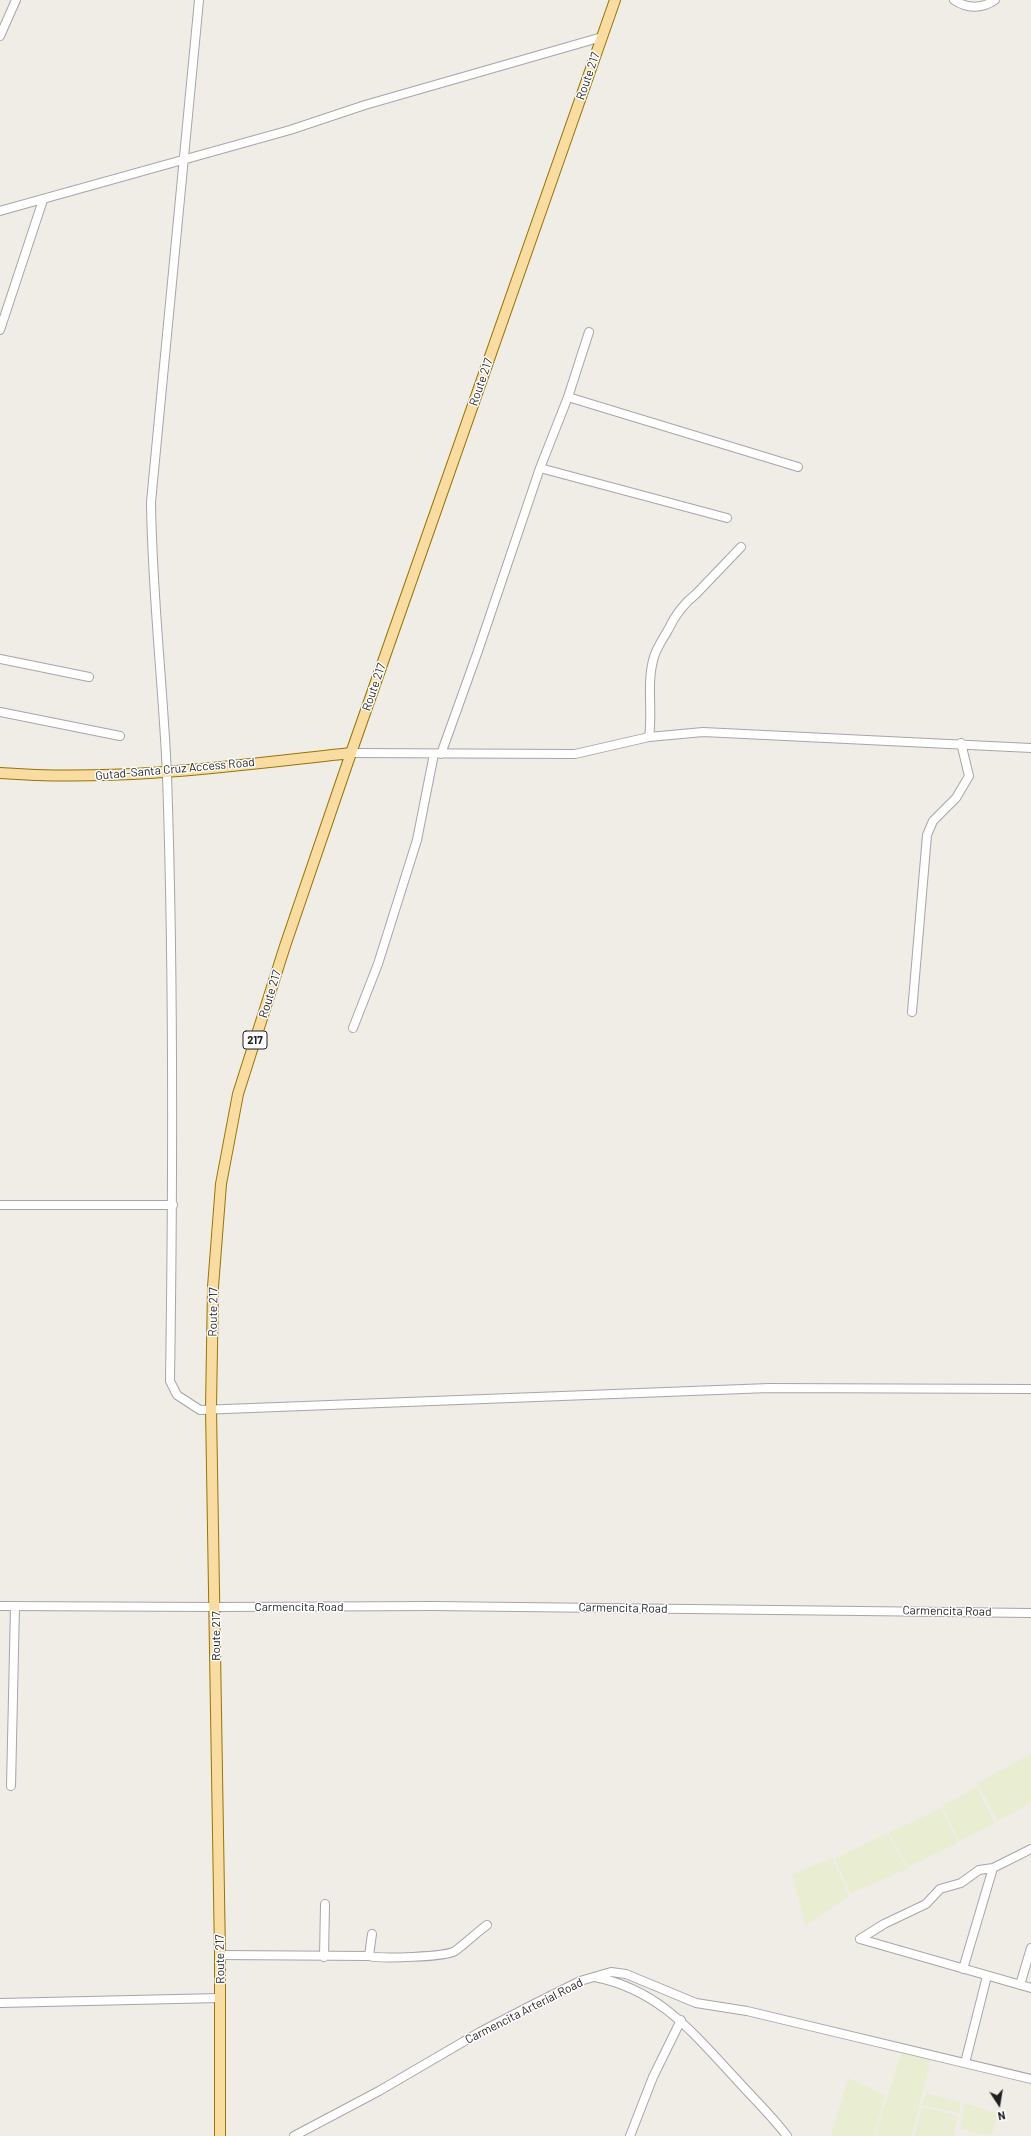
<!DOCTYPE html>
<html>
<head>
<meta charset="utf-8">
<style>
	body { margin:0 }
	#map { position:relative; width:1031px; height:2136px; overflow:hidden; background:#f0ede6; font-family:Barlow,sans-serif }
	canvas { display:block }
	.north { position:absolute; left:979px; top:2084px; width:40px; height:40px; -webkit-text-stroke:3px #fff; paint-order:stroke; rotate:168deg; font-size:11px; font-weight:700; line-height:16px; text-align:center; color:#1f1f1f }
	.north::after { content:''; display:block; margin:auto; width:14px; height:18px; background:#1f1f1f; clip-path:polygon(50% 0,100% 100%,50% 72%,0 100%) }
</style>
</head>
<body>
<div id="map">
<canvas width="1031" height="2136"></canvas>
<div class="north">N</div>
</div>
<script>
const g = document.querySelector('canvas').getContext('2d');
g.lineJoin = 'round';
function fill(path, color) {
  g.fillStyle = color;
  g.fill(path, 'evenodd');
}
function trace(path, color, width, dash) {
  g.strokeStyle = color;
  g.lineWidth = width;
  g.lineCap = dash ? 'butt' : 'round';
  g.setLineDash(dash || []);
  g.stroke(path);
}
function label(font, color, halo, rows, align = 'center') {
  g.font = font + ' Barlow,sans-serif';
  g.lineWidth = 3;
  g.setLineDash([]);
  g.textBaseline = 'middle';
  g.strokeStyle = halo;
  g.fillStyle = color;
  for (const [text, x, y, turn = 0] of rows) {
    g.save();
    g.translate(x, y);
    g.rotate((+turn || 0) * Math.PI / 180);
    g.textAlign = isNaN(turn) ? turn : align;
    if (halo) g.strokeText(text, 0, 0);
    g.fillText(text, 0, 0);
    g.restore();
  }
}
fill(new Path2D(`
	M1031 1754V1803L998 1821 977 1783Z
	M977 1787 995 1823 959 1841 942 1806Z
	M941 1808 958 1843 908 1867 889 1833Z
	M887 1833 907 1869 850 1893 835 1859Z
	M832 1858 849 1896 805 1926 792 1874Z
	M903 2048 931 2058 912 2136H875Z
	M848 2078 885 2095 874 2136H831Z
	M926 2093 961 2102 959 2113 922 2105Z
	M964 2103 997 2113 992 2136 960 2129Z
	M922 2107 958 2116 953 2136H914Z`), '#e9eed2');
const minor = new Path2D(`
	M199 0 151 502C152 593 163 684 167 775 174 977 173 1179 170 1381L177 1395 200 1410 769 1388 1031 1389
	M954 0C967 9 982 9 995 0
	M0 36 16 0
	M0 211 290 130 365 105 602 37
	M0 330 43 200
	M568 397 798 467
	M540 468 727 518
	M0 659 89 677
	M0 712 120 736
	M649 737C653 710 646 683 654 657 657 647 663 639 668 630 675 615 683 604 696 594L741 547
	M351 753 575 754 649 737 703 732 1031 748
	M441 754 478 651 540 468 568 397 589 332
	M912 1012 927 835 933 821 956 798 969 776 961 743
	M353 1028 378 964 417 840 434 754
	M0 1205H173
	M0 1606 216 1607 433 1606 1031 1613
	M11 1786 15 1606
	M372 1934 369 1956C381 1959 446 1957 455 1951 466 1943 476 1933 487 1925
	M860 1939 884 1924 926 1904 940 1889 961 1883 979 1870 993 1868 1031 1849
	M860 1939 1031 1988
	M220 1955 369 1956
	M324 1957 325 1904
	M963 1969 993 1868
	M595 1977C660 1990 693 2033 736 2079 753 2098 772 2116 787 2136
	M1020 1985 1031 1948
	M0 2003 220 1998
	M965 2063 987 1976
	M294 2136 379 2091 480 2032 536 2003 580 1981 611 1972 626 1974 696 2003 747 2011 1031 2079
	M630 2136 653 2077 681 2020`);
const major = new Path2D(`
	M0 773C120 782 232 766 351 753
	M220 2136V1955L211 1408 213 1287 221 1184 238 1094 285 946 351 753 615 0`);
trace(minor, '#a6a6a6', 10);
trace(major, '#967504', 12);
trace(minor, '#fff', 8);
trace(major, '#f9dca1', 10);
for (const [x, y, w] of [
	[255,1040,24]
]) {
  const box = new Path2D();
  box.roundRect(x - w / 2, y - 9, w, 18, 3);
  g.fillStyle = '#fff';
  g.fill(box);
  trace(box, '#1f1f1f', 1);
}
label('bold 11px', '#1f1f1f', null, [
	["217",255,1040]
]);
label('12px', '#1f1f1f', '#fff', [
	["Route 217",588,76,-71],
	["Route 217",481,382,-71],
	["Route 217",374,687,-71],
	["Gutad-Santa Cruz Access Road",175,769,-5],
	["Route 217",270,994,-73],
	["Route 217",213,1312,-89],
	["Carmencita Road",299,1607],
	["Carmencita Road",623,1608,1],
	["Carmencita Road",947,1611,1],
	["Route 217",216,1636,-90],
	["Route 217",220,1959,-91],
	["Carmencita Arterial Road",524,2011,-27]
]);
</script>
</body>
</html>
